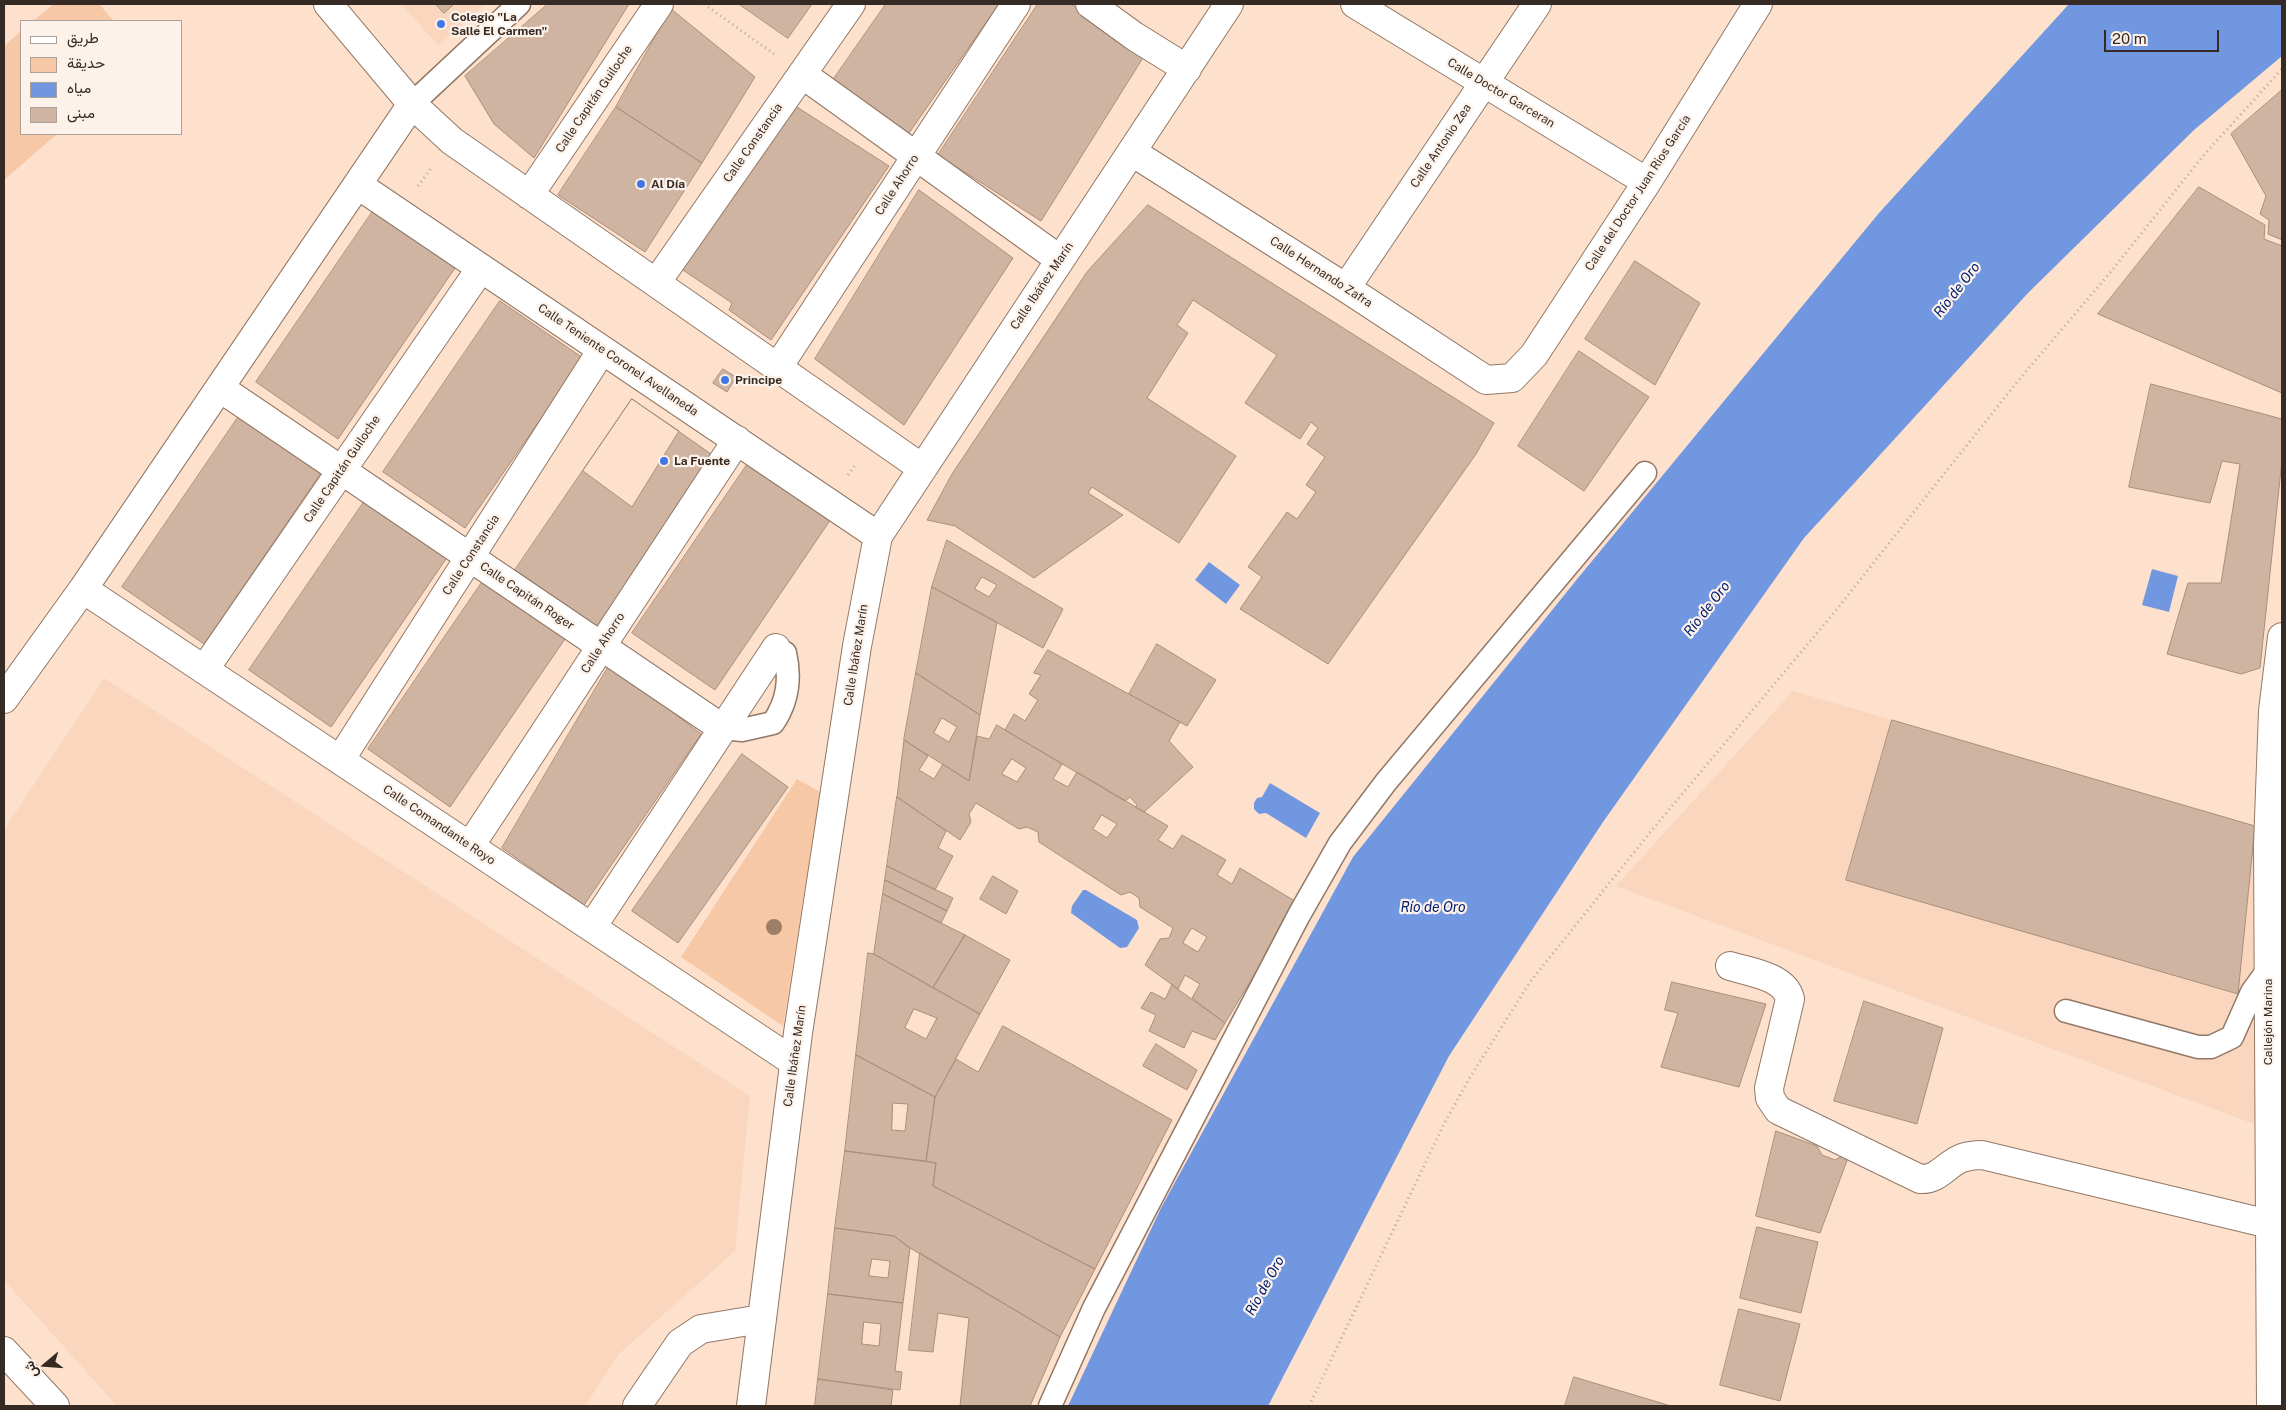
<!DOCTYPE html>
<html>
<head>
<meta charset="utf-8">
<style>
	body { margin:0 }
	#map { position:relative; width:2286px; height:1410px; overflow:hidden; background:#fde1cc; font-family:"Public Sans",Vazirmatn,sans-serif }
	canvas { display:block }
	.frame { position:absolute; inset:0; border:5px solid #362b24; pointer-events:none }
	.legend { position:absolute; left:20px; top:20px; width:162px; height:115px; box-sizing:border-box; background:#fdf2ea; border:1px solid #ada29b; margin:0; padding:6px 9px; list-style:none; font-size:15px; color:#362b24 }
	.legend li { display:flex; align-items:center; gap:10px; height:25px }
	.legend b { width:25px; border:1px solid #ada29b }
	.north { position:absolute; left:20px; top:1340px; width:50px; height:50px; -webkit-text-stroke:4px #fdf2ea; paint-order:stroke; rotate:252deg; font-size:14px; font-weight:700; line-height:20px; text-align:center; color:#362b24 }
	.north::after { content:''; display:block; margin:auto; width:18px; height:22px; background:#362b24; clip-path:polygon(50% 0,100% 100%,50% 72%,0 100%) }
	.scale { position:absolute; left:2104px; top:30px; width:115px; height:22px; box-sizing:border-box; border:2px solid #362b24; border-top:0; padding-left:6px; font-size:15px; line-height:18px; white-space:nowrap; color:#362b24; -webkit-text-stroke:4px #fdf2ea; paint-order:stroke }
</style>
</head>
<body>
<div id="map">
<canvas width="2286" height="1410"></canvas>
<div class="frame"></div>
<ul class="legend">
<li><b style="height:6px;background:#fff"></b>طريق</li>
<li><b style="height:14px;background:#f7c8a6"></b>حديقة</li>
<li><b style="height:14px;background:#7297e1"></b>مياه</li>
<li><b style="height:14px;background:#cfb4a1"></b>مبنى</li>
</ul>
<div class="north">ش</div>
<div class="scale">20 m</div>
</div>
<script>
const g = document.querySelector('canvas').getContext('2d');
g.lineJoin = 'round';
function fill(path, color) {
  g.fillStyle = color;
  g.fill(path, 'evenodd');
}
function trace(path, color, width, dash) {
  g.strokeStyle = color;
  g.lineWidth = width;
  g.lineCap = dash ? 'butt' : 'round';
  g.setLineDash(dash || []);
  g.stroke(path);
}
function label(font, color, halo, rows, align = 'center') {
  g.font = font + ' "Public Sans",sans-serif';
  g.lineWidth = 4.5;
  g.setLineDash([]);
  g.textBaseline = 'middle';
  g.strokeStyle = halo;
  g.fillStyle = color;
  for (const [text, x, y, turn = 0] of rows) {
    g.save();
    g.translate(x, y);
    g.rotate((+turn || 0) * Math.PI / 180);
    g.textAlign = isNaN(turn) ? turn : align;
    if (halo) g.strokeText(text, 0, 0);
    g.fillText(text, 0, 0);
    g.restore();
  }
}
fill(new Path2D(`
	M401 4H486L438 45Z
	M104 678 750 1096 735 1251 619 1354 585 1406H117L4 1280V830Z
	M1793 691 2255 826 2262 1127 1616 886Z`), '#f9d6bd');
fill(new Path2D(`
	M54 4H99L114 21H33Z
	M21 31V134H57L4 180V46Z
	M797 779 820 792 783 1026 681 957Z`), '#f7c8a6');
fill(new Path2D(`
	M2069 4H2282V56L2194 130 2028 293 1804 538 1603 822 1449 1056 1268 1406H1068L1161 1208 1353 857 1578 578 1879 213Z
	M1209 562 1240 585 1226 604 1195 580Z
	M2152 569 2178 576 2169 612 2142 605Z
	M1270 783 1320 813 1306 838 1266 813 1259 814 1254 809V803L1257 798 1262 797Z
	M1083 890H1086L1137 920 1139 928 1127 947 1120 948 1071 913 1072 906Z`), '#7297e1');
const building = new Path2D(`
	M436 4H454L444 13Z
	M548 4H629L534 158 494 124 465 76Z
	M739 4H812L788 38Z
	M886 4H999L909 133 833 80Z
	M1038 4H1071L1146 53 1041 221 938 155Z
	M671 9 755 77 702 163 616 107Z
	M2282 90V240L2268 234 2269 220 2260 214 2266 196 2231 134Z
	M786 100 889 166 771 340 729 310 732 303 677 266Z
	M616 107 702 163 645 252 558 195Z
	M2199 187 2265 225 2264 239 2282 246V393L2098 314Z
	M919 190 1013 258 904 425 815 359Z
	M1148 205 1494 423 1476 454 1328 664 1240 609 1262 577 1248 567 1287 512 1297 519 1316 492 1306 485 1325 457 1307 444 1318 428 1311 422 1300 439 1245 403 1277 355 1193 300 1177 325 1188 333 1147 398 1236 456 1179 543 1092 487 1088 493 1123 515 1034 578 955 526 927 520 952 474 1087 272Z
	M373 211 455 268 338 439 256 382Z
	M1635 261 1700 303 1655 385 1585 339Z
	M500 301 583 358 465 528 383 472Z
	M1579 351 1649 397 1584 491 1518 446Z
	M723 369 736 377 727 392 713 383Z
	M2151 384 2282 419V460L2260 668 2241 674 2167 654 2188 583H2221L2240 464 2222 461 2210 503 2129 487Z
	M632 399 679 431 632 507 583 471Z
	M632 399 714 456 597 626 515 570Z
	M239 416 321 473 204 644 122 587Z
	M749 462 831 519 715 690 632 633Z
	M366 499 448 556 331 727 249 670Z
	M947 540 1063 609 1043 648 932 587ZM982 577 997 585 989 597 975 589Z
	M485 578 567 636 450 807 368 749Z
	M932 587 997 622 980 715 916 673Z
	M1157 644 1216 680 1187 726 1129 694Z
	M1048 650 1180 722 1169 741 1193 767 1144 812 1135 807 1137 805 1130 797 1125 801 1005 730 1014 714 1025 721 1038 700 1029 694 1041 675 1034 673Z
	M610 664 701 734 584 905 502 848Z
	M916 673 980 715 969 781 904 740ZM942 718 957 727 949 742 934 733Z
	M1892 720 2255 826 2238 994 1846 880Z
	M997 725 1062 764 1053 779 1068 787 1077 772 1168 826 1158 840 1173 849 1182 835 1226 860 1217 875 1232 884 1240 868 1298 903 1225 1023 1192 998 1200 984 1185 975 1178 989 1145 965 1160 939 1169 938 1173 928 1140 907 1139 898 1130 892 1121 895 1039 842 1038 832 1027 827 1019 829 976 803 969 814 971 822 960 840 897 797 904 740 928 756 919 770 934 779 943 764 969 781 977 736 989 739ZM1012 759 1026 768 1017 782 1002 774ZM1102 815 1117 824 1107 838 1093 829ZM1192 928 1207 937 1198 952 1183 943Z
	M742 754 788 787 678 943 632 911Z
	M897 797 946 831 938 848 953 856 935 890 887 866Z
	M887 866 953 898 947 911 885 880Z
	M993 876 1018 891 1006 914 980 899Z
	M885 880 947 911 941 923 883 894Z
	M883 894 965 935 933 988 874 954Z
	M965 935 1010 960 980 1014 933 988Z
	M868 953 874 954 980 1014 935 1097 856 1055ZM914 1009 937 1018 926 1039 905 1028Z
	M1672 982 1766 1004 1739 1087 1661 1067 1678 1013 1665 1010Z
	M1172 985 1225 1023 1215 1040 1192 1031 1184 1048 1149 1031 1156 1015 1141 1008 1151 992 1165 999Z
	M1864 1001 1943 1028 1917 1124 1834 1101Z
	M1003 1026 1172 1120 1095 1269 933 1186 936 1163 926 1161 935 1097 956 1059 978 1072Z
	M1156 1044 1197 1070 1187 1090 1143 1066Z
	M856 1055 935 1097 926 1161 845 1151ZM893 1103 908 1104 905 1131 892 1130Z
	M1776 1131 1817 1146 1822 1155 1835 1160 1842 1156 1848 1158 1820 1233 1756 1216Z
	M845 1151 936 1163 933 1186 1095 1269 1060 1337 910 1248 894 1236 835 1228Z
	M1757 1227 1818 1242 1801 1313 1740 1298Z
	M835 1228 894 1236 910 1248 903 1303 828 1294ZM872 1259 890 1261 888 1278 869 1276Z
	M920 1253 1060 1337 1030 1406H960L969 1318 938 1313 933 1352 909 1350Z
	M828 1294 903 1303 895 1371 902 1372 900 1390 818 1379ZM864 1322 881 1324 879 1346 862 1344Z
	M1739 1309 1800 1324 1780 1401 1720 1385Z
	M1574 1377 1671 1406H1565Z
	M818 1379 893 1390 891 1406H815Z`);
fill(building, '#cfb4a1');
trace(building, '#a98f7c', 1);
const service = new Path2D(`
	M412 104 519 4
	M722 728 742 730 773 723C788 701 791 679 785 653L776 648
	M2066 1011 2198 1047H2211L2232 1037 2252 992 2268 970
	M1050 1406 1094 1308 1299 915 1340 843 1386 782 1645 473`);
const minor = new Path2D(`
	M328 4 412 104 452 141 922 468
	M1090 4 1134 36 1187 69
	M1355 4 1647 182
	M802 74 1059 259
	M1132 152 1346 288 1486 380 1512 378 1534 355 1647 182 1758 4
	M358 185 878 536
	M529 195 659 4
	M656 283 851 4
	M1346 288 1537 4
	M778 367 1016 4
	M220 388 722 728
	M83 589 794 1062
	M204 670 481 268
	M4 699 83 589 412 104
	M340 760 602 350
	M470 846 737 440
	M592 927 776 648
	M1730 966C1749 972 1785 976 1790 999L1769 1088 1770 1098 1778 1110 1920 1179C1939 1180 1946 1164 1962 1158 1968 1156 1975 1155 1982 1155L2269 1224
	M4 1351 55 1406
	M637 1406 680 1343 701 1329 761 1319
	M751 1406 798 1033 857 646 878 536 1229 4
	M2271 1406 2268 845 2273 711 2282 637`);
trace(service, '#927866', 25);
trace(minor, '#927866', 30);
trace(new Path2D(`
	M704 4 774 54
	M418 186 432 167
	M848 475 856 464
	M1309 1406 1444 1124 1469 1079 1530 982 1652 830 1833 614 2017 382 2109 274 2203 156 2282 69`), '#bda696', 3, [1, 4]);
trace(service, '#fff', 22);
trace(minor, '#fff', 28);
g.fillStyle = '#9c7f67';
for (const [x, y] of [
	[774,927]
]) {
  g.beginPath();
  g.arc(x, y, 8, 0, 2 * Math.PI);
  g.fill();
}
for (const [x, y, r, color] of [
	[441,24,5,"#4275e5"],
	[641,184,5,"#4275e5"],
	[725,380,5,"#4275e5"],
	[664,461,5,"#4275e5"]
]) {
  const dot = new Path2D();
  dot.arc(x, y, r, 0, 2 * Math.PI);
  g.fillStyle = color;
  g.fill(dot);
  trace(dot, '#fdf2ea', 2);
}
label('bold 12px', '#362b24', '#fdf2ea', [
	["Colegio \"La",451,17],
	["Salle El Carmen\"",451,31],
	["Al Día",651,184],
	["Principe",735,380],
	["La Fuente",674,461]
], 'left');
label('12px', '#362b24', '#fdf2ea', [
	["Calle Doctor Garceran",1501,93,31],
	["Calle Capitán Guiloche",594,99,-56],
	["Calle Constancia",753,143,-55],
	["Calle Antonio Zea",1441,146,-56],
	["Calle Ahorro",897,185,-57],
	["Calle del Doctor Juan Rios García",1638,193,-57],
	["Calle Hernando Zafra",1321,272,33],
	["Calle Ibáñez Marín",1042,286,-56],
	["Calle Teniente Coronel Avellaneda",618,360,34],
	["Calle Capitán Guiloche",342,469,-56],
	["Calle Constancia",471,555,-57],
	["Calle Capitán Roger",527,596,34],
	["Calle Ahorro",603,643,-57],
	["Calle Ibáñez Marín",856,655,-81],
	["Calle Comandante Royo",439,825,34],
	["Callejón Marina",2268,1022,-90],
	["Calle Ibáñez Marín",795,1056,-82]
]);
label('italic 14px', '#022175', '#fdf2ea', [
	["Río de Oro",1957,290,-52],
	["Río de Oro",1707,609,-52],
	["Río de Oro",1433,908],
	["Río de Oro",1265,1286,-61]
]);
</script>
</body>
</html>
